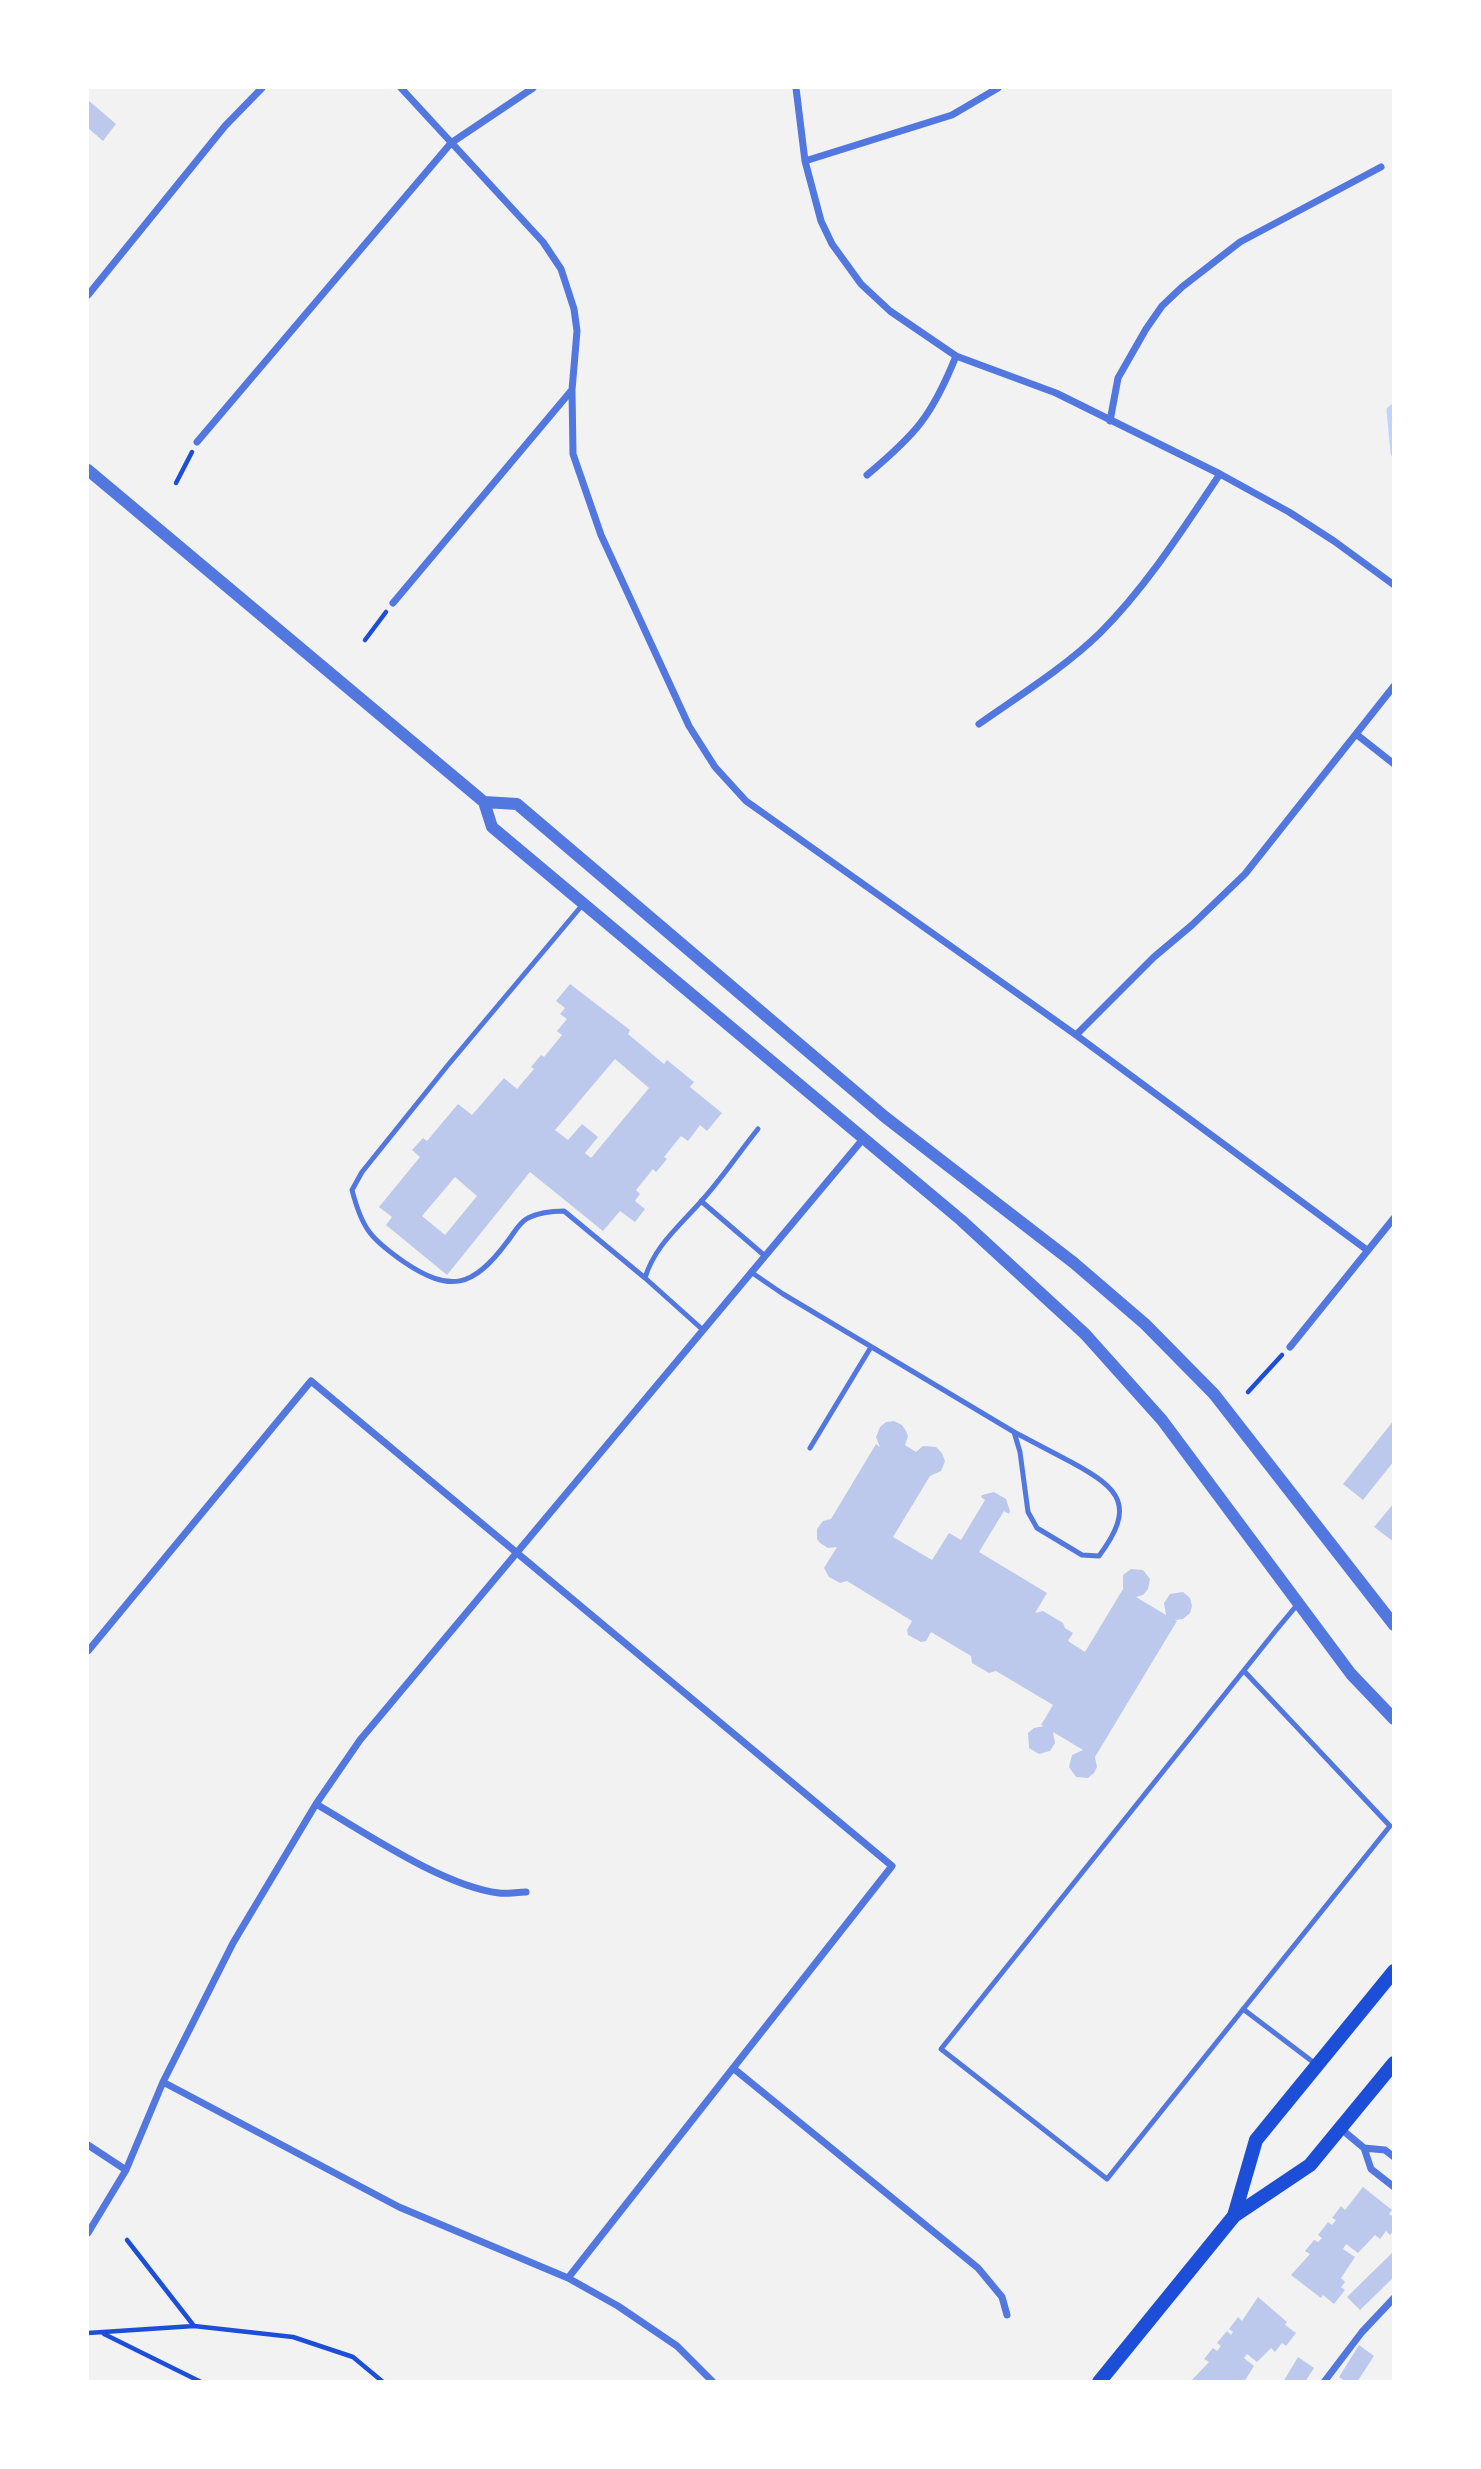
<!DOCTYPE html>
<html>
<head>
<meta charset="utf-8">
<style>
	body { margin:0 }
	#map { position:relative; width:1481px; height:2469px; overflow:hidden; background:#f2f2f2; font-family:"Nunito Sans",sans-serif }
	canvas { display:block }
	.frame { position:absolute; inset:0; border:89px solid #fff; pointer-events:none }
</style>
</head>
<body>
<div id="map">
<canvas width="1481" height="2469"></canvas>
<div class="frame"></div>
</div>
<script>
const g = document.querySelector('canvas').getContext('2d');
g.lineJoin = 'round';
function trace(path, color, width, dash) {
  g.strokeStyle = color;
  g.lineWidth = width;
  g.lineCap = dash ? 'butt' : 'round';
  g.setLineDash(dash || []);
  g.stroke(path);
}
function fill(path, color) {
  g.fillStyle = color;
  g.fill(path, 'evenodd');
}
trace(new Path2D(`
	M1394 407 1390 410 1394 453`), '#bfd3fe', 7);
fill(new Path2D(`
	M88 100 116 124 103 141 88 128Z
	M570 984 630 1030 628 1034 664 1064 667 1060 694 1082 690 1087 722 1113 707 1131 700 1125 688 1141 681 1136 664 1157 667 1159 656 1172 653 1169 636 1190 640 1194 635 1201 645 1209 635 1222 620 1211 603 1231 530 1172 447 1275 386 1225 392 1217 379 1207 420 1157 412 1150 423 1138 427 1141 458 1104 472 1115 504 1078 517 1089 534 1069 531 1067 541 1055 544 1057 562 1035 557 1031 567 1019 560 1014 565 1008 556 1001ZM615 1059 649 1088 591 1158 585 1153 598 1137 582 1124 568 1140 555 1130ZM455 1177 477 1196 445 1235 422 1216Z
	M1394 1420V1461L1363 1500 1343 1484Z
	M894 1421 902 1425 906 1431 908 1436 905 1445 916 1452 923 1446 936 1447 942 1453 945 1461 941 1471 930 1476 893 1537 932 1560 949 1533 961 1540 985 1500 981 1497 982 1495 994 1492 1006 1499 1010 1511 1009 1514 1004 1511 979 1552 1047 1593 1035 1613 1043 1611 1063 1623 1065 1628 1073 1633 1068 1641 1085 1652 1123 1589V1575L1131 1569 1143 1570 1150 1579 1148 1589 1143 1595 1136 1597 1166 1615 1164 1603 1170 1594 1183 1592 1190 1598 1192 1606 1190 1613 1183 1619 1175 1620 1177 1621 1095 1757 1097 1767 1094 1773 1088 1778 1076 1777 1069 1767 1072 1755 1083 1750 1053 1732 1055 1743 1050 1751 1039 1754 1029 1748 1028 1733 1034 1728 1044 1726 1041 1725 1053 1705 996 1671 989 1673 972 1663 971 1656 931 1632 926 1641 921 1642 908 1635 907 1630 912 1621 847 1581 840 1583 829 1577 824 1568 837 1547 828 1548 820 1543 817 1539V1529L823 1521 831 1519 876 1444 880 1447 876 1437 880 1427 886 1422Z
	M1394 1503V1542L1374 1527Z
	M1363 2187 1392 2210 1389 2214 1394 2217V2230L1390 2235 1386 2231 1380 2239 1375 2235 1358 2253 1346 2244 1343 2249 1355 2257 1341 2278 1345 2282 1341 2287 1345 2290 1334 2304 1323 2295 1321 2298 1291 2275 1310 2254 1305 2251 1314 2240 1318 2242 1322 2238 1318 2235 1328 2222 1332 2225 1336 2220 1332 2218 1341 2206 1345 2210Z
	M1394 2251V2277L1360 2310 1347 2297Z
	M1258 2297 1287 2322 1285 2325 1296 2333 1286 2346 1282 2343 1275 2352 1271 2348 1257 2362 1247 2354 1244 2358 1254 2366 1244 2382H1190L1209 2362 1204 2359 1213 2348 1217 2351 1221 2346 1217 2343 1227 2331 1231 2335 1233 2332 1229 2329 1238 2317 1242 2321Z
	M1359 2345 1374 2356 1357 2382H1346L1339 2377Z
	M1298 2357 1314 2368 1305 2382H1283Z`), '#bdc9ec');
trace(new Path2D(`
	M176 483 192 452
	M365 640 386 612
	M1248 1392 1282 1355
	M127 2240 194 2326
	M88 2333 194 2326 293 2337 353 2357 383 2382
	M104 2334 201 2382`), '#1d4ed8', 4.5);
trace(new Path2D(`
	M584 903 448 1065 362 1172 352 1190C362 1229 371 1239 404 1262 450 1293 473 1288 507 1242 513 1235 519 1222 528 1218 540 1212 551 1211 564 1211L645 1278
	M701 1201 765 1256
	M751 1272 783 1294 1014 1432 1020 1452 1028 1512 1037 1528 1082 1555 1099 1556C1136 1506 1121 1489 1071 1462 1052 1452 1033 1442 1014 1432
	M703 1330 645 1278C654 1248 676 1229 696 1207 719 1183 737 1155 758 1129
	M810 1448 871 1347
	M1244 1671 1390 1826 1107 2179 941 2049 1277 1629 1297 1605
	M1243 2009 1317 2065`), '#5277de', 5);
trace(new Path2D(`
	M401 88 543 242 561 269 574 309 577 331 572 390 573 454 601 535 689 726 715 767 746 801 1076 1035 1367 1250
	M796 88 805 161 821 221 832 244 861 284 890 311 956 356 1056 393 1220 474 1289 512 1334 541 1394 585
	M805 161 952 115 998 88
	M88 295 225 126 262 88
	M1110 421 1118 378 1146 329 1162 306 1182 287 1240 242 1381 167
	M197 442 451 143 533 88
	M867 475C916 434 932 416 956 356
	M393 603 571 391
	M979 724C1020 695 1064 668 1100 633 1147 586 1183 529 1220 474
	M1356 734 1394 764
	M1076 1035 1154 957 1192 925 1245 874 1394 686
	M1290 1347 1394 1218
	M88 1651 311 1381 892 1866 568 2278
	M316 1804C366 1833 443 1886 499 1893 508 1894 517 1892 526 1892
	M733 2068 978 2268 1002 2297 1007 2315
	M163 2082 399 2207 568 2278 618 2306 677 2346 713 2382
	M1340 2128 1364 2148 1385 2150 1394 2157
	M88 2145 126 2170
	M1364 2148 1371 2169 1394 2187
	M88 2233 126 2170 163 2082 233 1943 316 1804 360 1740 863 1139
	M1324 2382 1362 2332 1394 2298`), '#5277de', 7);
trace(new Path2D(`
	M88 470 484 802 492 827 961 1220 1085 1334 1162 1420 1351 1674 1394 1719
	M484 802 517 804 885 1117 1074 1263 1145 1324 1214 1394 1394 1625`), '#5277de', 12);
trace(new Path2D(`
	M1234 2216 1256 2140 1394 1971
	M1099 2382 1234 2216 1310 2165 1394 2063`), '#1d4ed8', 14);
</script>
</body>
</html>
